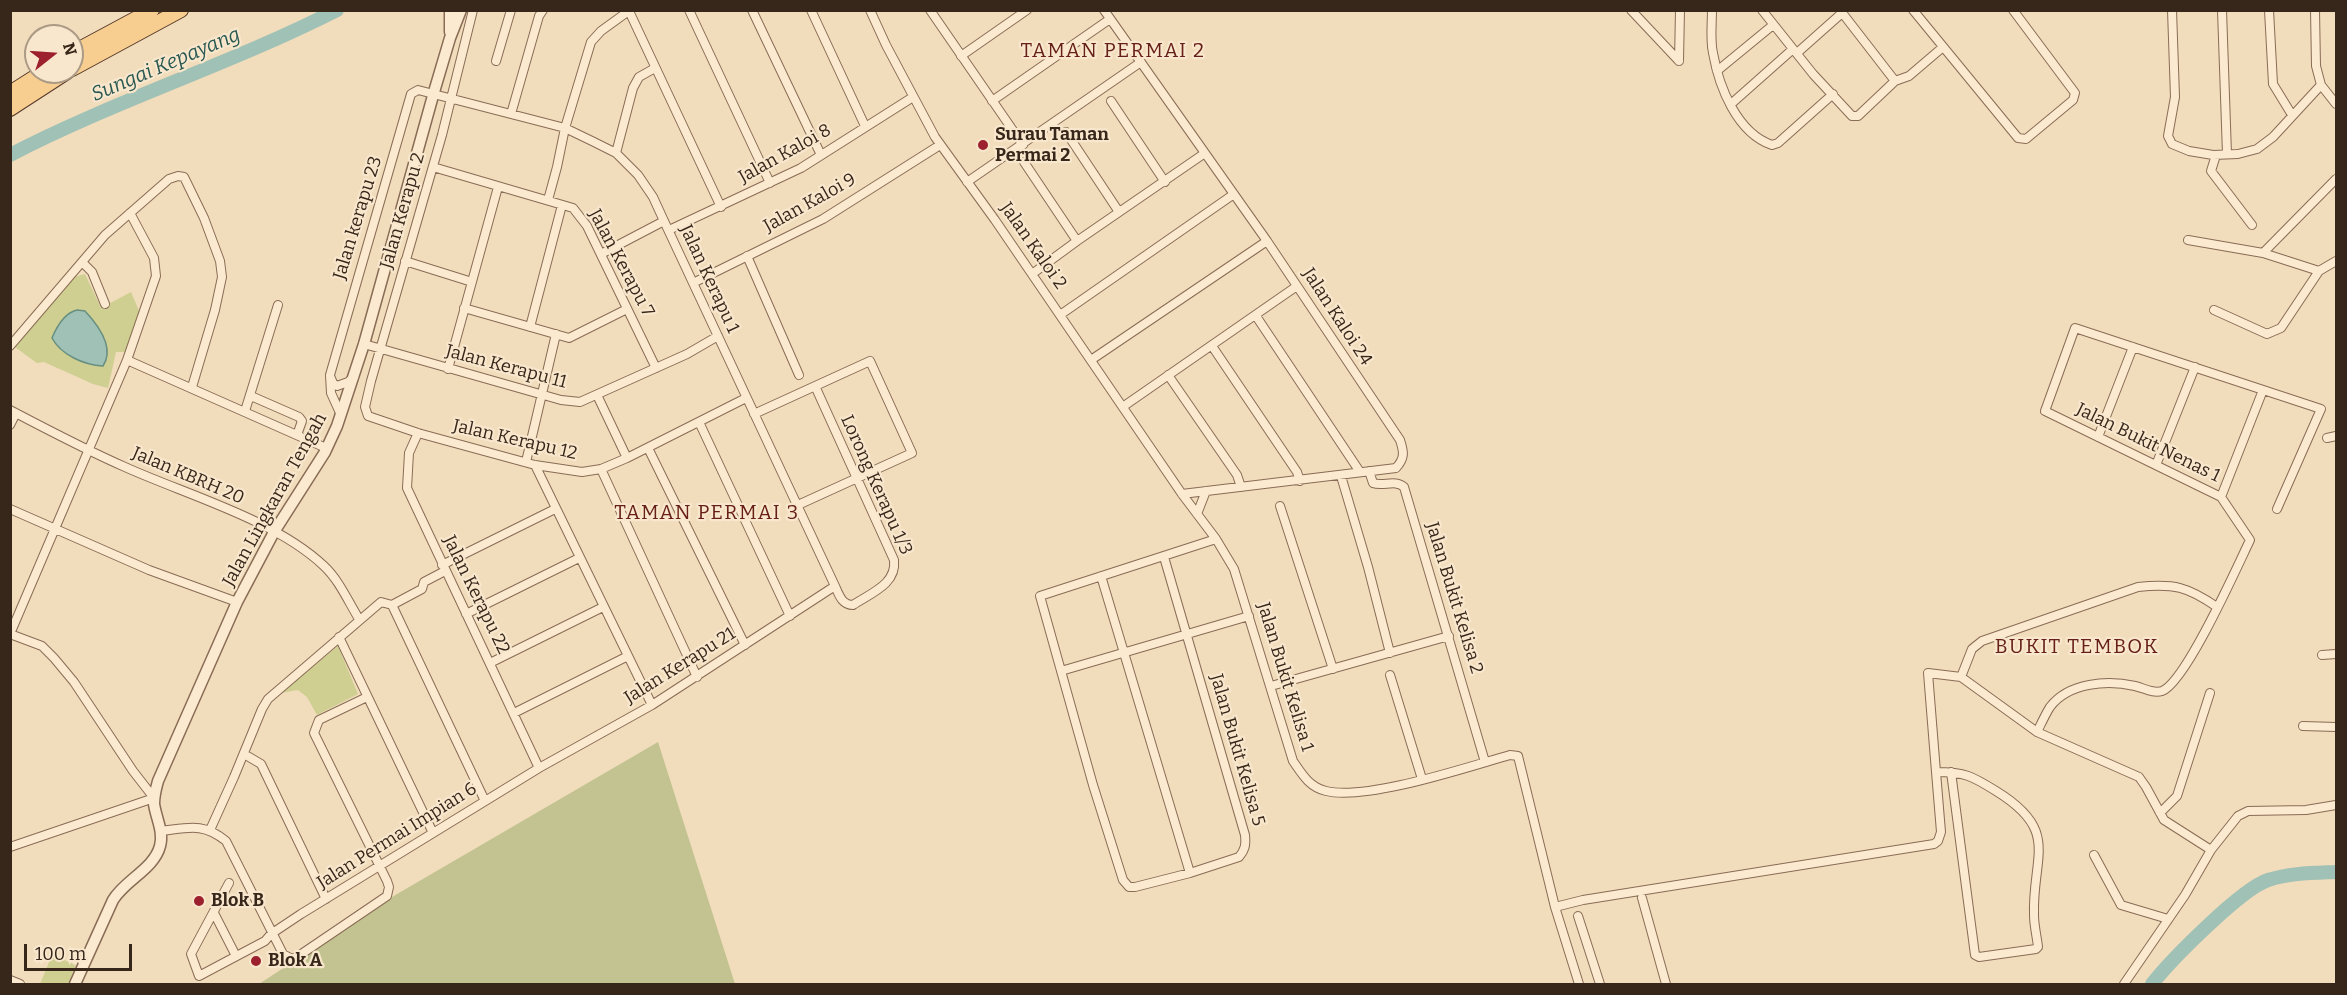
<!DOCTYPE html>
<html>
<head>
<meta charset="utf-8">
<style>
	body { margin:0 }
	#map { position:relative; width:2347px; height:995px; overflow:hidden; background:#f1dcbc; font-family:Bitter,serif }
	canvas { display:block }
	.frame { position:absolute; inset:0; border:12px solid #37261a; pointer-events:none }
	.north { position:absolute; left:24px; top:24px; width:60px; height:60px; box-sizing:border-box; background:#f8e7cc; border:2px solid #ab9a85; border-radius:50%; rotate:73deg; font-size:16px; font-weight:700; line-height:24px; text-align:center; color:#37261a }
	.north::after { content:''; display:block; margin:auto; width:21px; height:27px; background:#9c202d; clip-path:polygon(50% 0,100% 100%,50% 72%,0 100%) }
	.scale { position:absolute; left:24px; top:944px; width:108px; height:27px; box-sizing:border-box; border:3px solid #37261a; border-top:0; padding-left:8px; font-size:18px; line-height:21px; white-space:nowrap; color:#37261a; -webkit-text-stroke:4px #f8e7cc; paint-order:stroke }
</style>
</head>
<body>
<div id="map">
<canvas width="2347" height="995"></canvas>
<div class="frame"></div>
<div class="north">N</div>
<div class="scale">100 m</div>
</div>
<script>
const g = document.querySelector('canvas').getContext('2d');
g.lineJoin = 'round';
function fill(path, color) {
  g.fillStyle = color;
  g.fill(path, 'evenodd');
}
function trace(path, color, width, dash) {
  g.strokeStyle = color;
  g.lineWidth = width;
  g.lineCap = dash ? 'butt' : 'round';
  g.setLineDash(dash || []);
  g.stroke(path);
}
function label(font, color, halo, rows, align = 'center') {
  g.font = font + ' Bitter,serif';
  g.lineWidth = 4.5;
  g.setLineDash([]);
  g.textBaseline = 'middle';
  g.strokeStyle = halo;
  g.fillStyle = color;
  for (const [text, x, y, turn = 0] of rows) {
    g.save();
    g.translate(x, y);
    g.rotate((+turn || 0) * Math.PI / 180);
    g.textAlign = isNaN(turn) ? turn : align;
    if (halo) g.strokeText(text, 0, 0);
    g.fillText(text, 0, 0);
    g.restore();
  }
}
fill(new Path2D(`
	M85 274 101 308 131 292 140 313 126 352H116L108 388 93 384 44 362 37 363 12 345 74 277Z
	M338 646 358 694 317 715 307 697 298 690 281 693Z
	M52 955 76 965 68 984H40Z`), '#cecf90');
fill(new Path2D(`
	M658 742 735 984H259L392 897Z`), '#c2c390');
const water = new Path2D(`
	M77 310 85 311C98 325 115 348 103 366 84 365 61 355 52 338 57 326 64 313 77 310Z`);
fill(water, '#a0c1b5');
trace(water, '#678f82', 1.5);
trace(new Path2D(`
	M10 155C116 100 231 64 337 10
	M2152 984C2171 960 2241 889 2268 880 2290 873 2313 873 2336 872`), '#a0c1b5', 14);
const minor = new Path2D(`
	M473 10 442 135 371 381 365 407 368 416 418 433 535 465 582 472 601 469 627 458 746 398
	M689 10 770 183
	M752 10 821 155
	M811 10 865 126
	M870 10 886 45 935 137 995 220 1182 494 1216 539 1234 569 1293 761C1302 774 1309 787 1326 791 1367 801 1467 767 1510 755L1518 756 1555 907 1579 984
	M930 10 1023 145
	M1104 10 1267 241 1400 440C1404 452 1405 458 1396 468L1182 494
	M1631 10 1679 61
	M1712 10C1712 24 1710 40 1713 53 1719 87 1737 133 1772 145L1778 143 1833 94
	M1762 10 1813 74 1852 116H1858L1895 81
	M1840 10 1895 81
	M1913 10 2018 138 2026 139 2073 100 2075 93 2013 10
	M2172 10 2175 97 2168 136 2172 144 2189 151 2213 155 2238 154 2257 149 2273 137 2321 85
	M2222 10 2227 154
	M2269 10 2273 84 2292 115
	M2315 10 2316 66 2321 85 2336 104
	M629 11 721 207
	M1797 53 1842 13
	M961 56 1027 10
	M496 61 511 10
	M1679 61 1680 10
	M1717 71 1773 25
	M1895 81 1909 76 1943 47
	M992 101 1110 19
	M1111 101 1165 182
	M1731 104 1793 49
	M511 114 539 16 543 10
	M1066 132 1119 212
	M616 153 633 88 639 77 655 68
	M2216 155 2211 171 2252 225
	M1024 162 1077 241
	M433 167 573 208 587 226 656 368
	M967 182 1141 62
	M548 200 557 167 565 128 591 42 601 31 630 10
	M669 230 801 168 913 97
	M2188 240 2263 253 2319 271
	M2263 253 2336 179
	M601 254 664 221
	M747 256 799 375
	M405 261 472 282
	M82 262 92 272 105 304
	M1032 274 1077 241 1205 153
	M693 283 823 219 940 145
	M464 308 569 338 627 309
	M2214 310 2267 334 2281 328 2319 271 2336 261
	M1060 315 1234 194
	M1256 316 1360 472
	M530 327 562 205
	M364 344 561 400 580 402 687 354 718 336
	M10 346 105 235 169 179 178 176 184 177 204 218 220 261 222 277 215 310 192 387
	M1212 346 1297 472 1300 481
	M127 360 326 448
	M1091 360 1267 241
	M448 369 498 187
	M1168 375 1237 475 1241 487
	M330 376 333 383 337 386 348 382 354 377
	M597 395 627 458
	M251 396 299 417 302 421 297 435
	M1124 406 1297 286
	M10 410C48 430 86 450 125 467 187 495 274 519 324 566 339 580 348 601 359 619
	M245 411 278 305
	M754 414 870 361 912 453 798 505
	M341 415 331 393 330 375 411 94 418 90 565 128 594 142 616 153 638 175 653 197 664 221 835 586C839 595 842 605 853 605 871 593 897 584 894 560L815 386
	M699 422 790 616
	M10 425 16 413
	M418 433 409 453 407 488 539 768
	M2098 437 2133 347
	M2327 438 2336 436
	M648 448 745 645
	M526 462 556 334
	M535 465 652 705
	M2156 465 2195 367
	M601 469 697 677
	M1369 471 1373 483C1383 487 1395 479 1404 487L1485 762
	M1341 476 1368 567 1390 653
	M2221 497 2263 390
	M1280 506 1333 669
	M10 509 149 570 237 602
	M1197 514 1206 491
	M1164 557 1245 835C1246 845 1245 850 1239 857L1190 873 1135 887H1129L1123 880 1093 785 1040 596 1216 539
	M442 565 555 509
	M1101 576 1190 873
	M392 605 485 801
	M392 605 422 589 424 582 445 571
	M466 614 579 558
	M10 634 127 360 156 276 154 258 130 213
	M10 634 42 646 54 658 74 682 133 771 154 798 10 847
	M339 637 433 833
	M2322 655 2336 654
	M490 663 603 607
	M1061 671 1249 616
	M1390 675 1422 779
	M1961 677 1972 649 1982 641 2138 587C2174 583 2188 587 2217 607
	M1271 686 1449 636
	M514 713 628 656
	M2303 726 2336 727
	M2037 732C2041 724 2045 715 2050 707 2069 682 2108 680 2135 686 2144 688 2153 694 2162 691 2186 682 2237 567 2250 540L2221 497 2045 411 2075 328 2321 409 2277 509
	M244 754 261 764 326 899
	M1951 772 1975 955 1979 957 2036 949 2038 947C2037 937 2034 926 2034 915 2032 856 2061 831 1996 791 1972 776 1965 772 1936 772L1928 673 1961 677 2037 732 2139 777 2146 787 2164 820 2211 850
	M2160 813 2177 796 2210 693
	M210 830 234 777 262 709 268 699 381 602 392 605
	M161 831C188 828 203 822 226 841L283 954 292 959 297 957 387 896 389 887 387 881 314 733 319 720 367 697
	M2094 855 2121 905 2168 919
	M229 883 191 954 199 976 265 941 271 934 301 914 539 768 652 705 835 586
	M1642 898 1666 984
	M1555 907 1583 900 1934 844 1938 841 1941 832 1936 772
	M214 913 236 956
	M1578 916 1600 984
	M10 980 20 984
	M2124 984 2185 895 2211 850 2238 816 2248 811 2306 810 2336 805`);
const tertiary = new Path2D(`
	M450 32V10
	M75 984 113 900C125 880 154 869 160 846 164 832 156 818 154 804 154 796 156 788 158 781L237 602 274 532 325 452 337 426 364 344 434 92 450 38 461 10`);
const primary = new Path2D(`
	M72 53 152 10
	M72 69 181 10
	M10 93 43 72
	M10 109 67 72`);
trace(minor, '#896c55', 10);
trace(tertiary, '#896c55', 13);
trace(primary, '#563a2a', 16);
trace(minor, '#fbead0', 8);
trace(tertiary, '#fbead0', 10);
trace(primary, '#f8ce90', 14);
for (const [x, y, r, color] of [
	[983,145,6,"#9c202d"],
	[199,901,6,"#9c202d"],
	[256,961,6,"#9c202d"]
]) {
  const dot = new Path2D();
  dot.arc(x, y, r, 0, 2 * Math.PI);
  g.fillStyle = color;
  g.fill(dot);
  trace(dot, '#f8e7cc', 2);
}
label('bold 18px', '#37261a', '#f8e7cc', [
	["Surau Taman",995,135],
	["Permai 2",995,156],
	["Blok B",211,901],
	["Blok A",268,961]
], 'left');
label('18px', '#37261a', '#f8e7cc', [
	["Jalan Kaloi 8",785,154,-29],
	["Jalan Kaloi 9",810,203,-29],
	["Jalan Kerapu 2",403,211,-74],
	["Jalan kerapu 23",358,218,-73],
	["Jalan Kaloi 2",1033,246,55],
	["Jalan Kerapu 7",621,263,62],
	["Jalan Kerapu 1",709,279,65],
	["Jalan Kaloi 24",1337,317,57],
	["Jalan Kerapu 11",506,367,15],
	["Jalan Kerapu 12",515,440,13],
	["Jalan Bukit Nenas 1",2148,443,26],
	["Jalan KBRH 20",188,476,23],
	["Lorong Kerapu 1/3",876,485,66],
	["Jalan Lingkaran Tengah",275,500,-61],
	["Jalan Kerapu 22",476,595,64],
	["Jalan Bukit Kelisa 2",1454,598,73],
	["Jalan Kerapu 21",680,666,-32],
	["Jalan Bukit Kelisa 1",1285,677,73],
	["Jalan Bukit Kelisa 5",1237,750,74],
	["Jalan Permai Impian 6",397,836,-32]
]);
g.letterSpacing = '1.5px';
label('20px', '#672017', '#f8e7cc', [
	["TAMAN PERMAI 2",1113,51],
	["TAMAN PERMAI 3",707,513],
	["BUKIT TEMBOK",2077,647]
]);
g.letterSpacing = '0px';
label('italic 20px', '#285851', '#f8e7cc', [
	["Sungai Kepayang",166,65,-23]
]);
</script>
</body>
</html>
